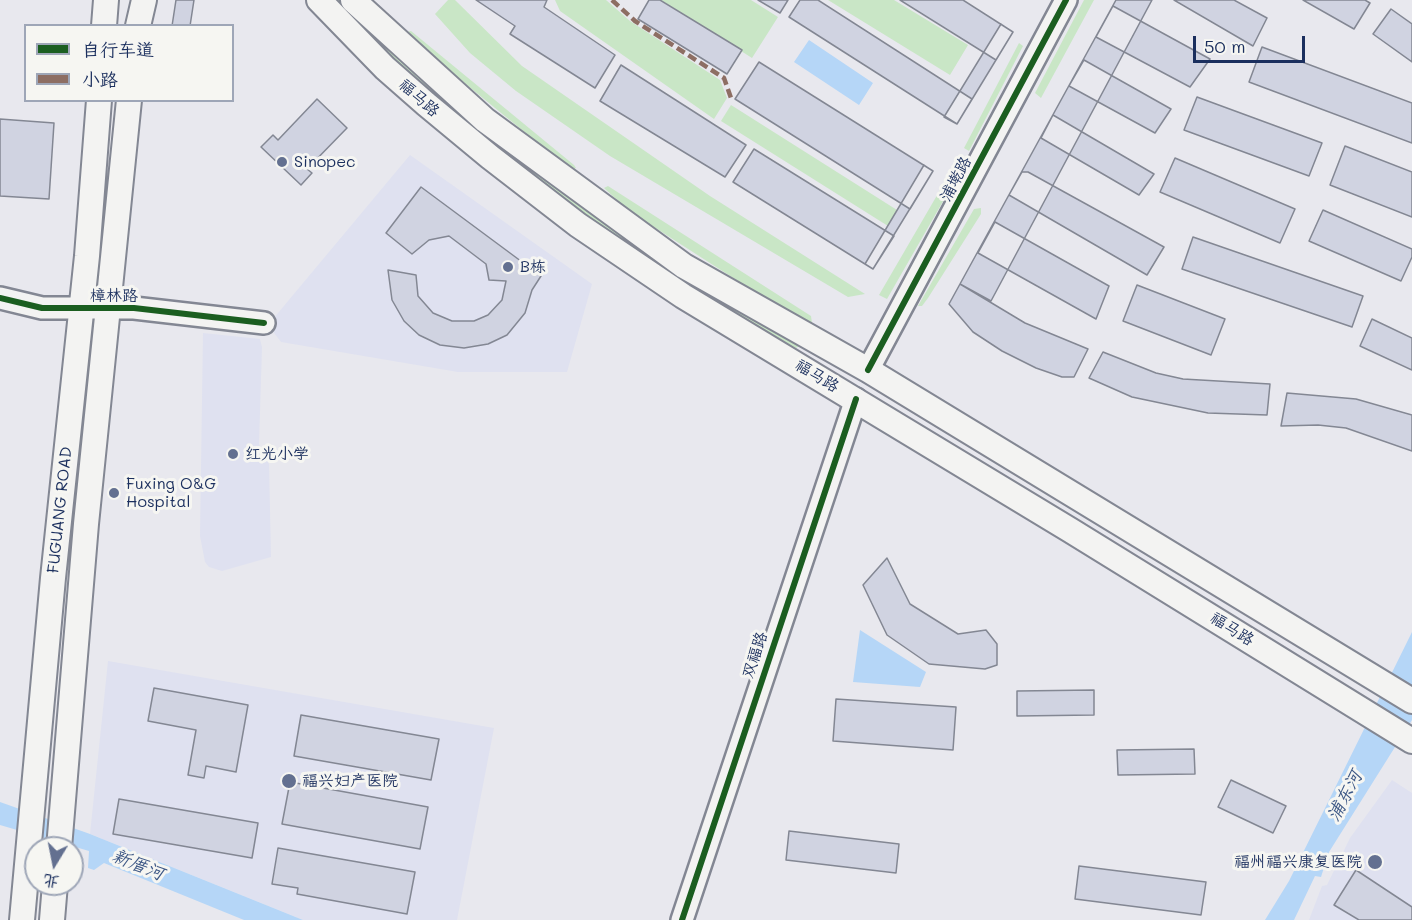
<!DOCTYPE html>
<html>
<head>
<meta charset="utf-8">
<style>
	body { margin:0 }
	#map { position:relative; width:1412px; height:920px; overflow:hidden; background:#e8e8ee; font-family:Mali,"LXGW WenKai TC",sans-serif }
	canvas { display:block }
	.legend { position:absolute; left:24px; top:24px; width:210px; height:78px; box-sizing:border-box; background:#f6f6f2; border:2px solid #9ea6b7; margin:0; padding:8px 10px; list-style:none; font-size:18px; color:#1b2f5e }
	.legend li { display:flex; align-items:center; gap:12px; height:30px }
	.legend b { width:30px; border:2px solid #9ea6b7 }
	.north { position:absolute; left:24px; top:836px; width:60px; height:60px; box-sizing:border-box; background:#f6f6f2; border:2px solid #9ea6b7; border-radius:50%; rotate:190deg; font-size:16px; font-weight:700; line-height:24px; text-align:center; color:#1b2f5e }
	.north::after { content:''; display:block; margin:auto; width:21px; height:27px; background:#637090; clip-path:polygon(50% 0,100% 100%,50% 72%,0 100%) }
	.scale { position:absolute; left:1193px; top:36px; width:112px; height:27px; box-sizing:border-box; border:3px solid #1b2f5e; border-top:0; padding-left:8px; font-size:18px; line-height:21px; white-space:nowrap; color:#1b2f5e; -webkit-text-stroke:4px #f6f6f2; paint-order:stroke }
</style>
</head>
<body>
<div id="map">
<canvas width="1412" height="920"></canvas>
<ul class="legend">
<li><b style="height:8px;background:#1b5e20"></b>自行车道</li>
<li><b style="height:8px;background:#8d6e63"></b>小路</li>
</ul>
<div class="north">北</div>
<div class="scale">50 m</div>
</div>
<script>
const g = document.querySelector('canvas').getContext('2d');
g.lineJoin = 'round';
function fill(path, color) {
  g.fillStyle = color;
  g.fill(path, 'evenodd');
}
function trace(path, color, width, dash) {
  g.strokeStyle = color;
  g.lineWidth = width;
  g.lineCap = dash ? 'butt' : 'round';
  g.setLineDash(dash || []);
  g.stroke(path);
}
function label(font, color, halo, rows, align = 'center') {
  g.font = font + ' Mali,"LXGW WenKai TC",sans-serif';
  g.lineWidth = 6;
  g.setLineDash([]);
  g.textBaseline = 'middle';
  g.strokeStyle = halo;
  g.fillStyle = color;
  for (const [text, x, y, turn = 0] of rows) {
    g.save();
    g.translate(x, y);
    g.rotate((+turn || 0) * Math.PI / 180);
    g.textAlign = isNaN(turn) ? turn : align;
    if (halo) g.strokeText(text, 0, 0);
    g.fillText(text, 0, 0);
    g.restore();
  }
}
fill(new Path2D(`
	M410 155 592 284 567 372H458L281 342 268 325Z
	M203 333 260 339 262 347 259 444 269 464 271 557 222 571 209 567 205 562 200 536Z
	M108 661 494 728 457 920H303L90 834Z
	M1392 780 1412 793V920H1309L1322 886 1327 885 1350 838Z`), '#dfe1f0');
fill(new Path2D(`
	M334 0H342L481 130 589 212 798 341 799 346 796 348C672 279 541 192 434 99 399 69 367 34 334 0Z
	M448 0H455L522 66 710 196 865 294 848 297 610 156 516 91 470 53 435 14Z
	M555 0H606L630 21 720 80 727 98 714 119 560 11Z
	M661 0H751L778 17 752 58Z
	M828 0H894L968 45 950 75Z
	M1084 0H1094L1041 98 1035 93Z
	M411 31 574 165 576 168 571 170 408 37 407 32Z
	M1019 43 1023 46 969 151 964 148Z
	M731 105 897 210 888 226 721 121Z
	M950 173 957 177 887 299 879 295Z
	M608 186 811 316 812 323 808 324 794 317 629 211 604 188Z
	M981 208V214L928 298 922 306H918L974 209Z`), '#c9e6c6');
fill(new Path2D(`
	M809 40 873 83 859 105 794 62Z
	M860 630 926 672 920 687 853 682Z
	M1412 632V720L1329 852 1321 877 1315 876 1294 920H1265L1289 881Z
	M0 802 90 834 303 920H244L104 863 94 870 88 868 89 851 0 825Z`), '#b5d6f7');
const building = new Path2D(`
	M176 0H194L190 26H172Z
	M476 0H547L544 7 615 55 595 88 510 34 515 26Z
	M649 0H660L742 50 727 74 638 19Z
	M758 0H788L780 13Z
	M800 0H818L972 99 957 124 789 17Z
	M900 0H963L1013 32 996 60Z
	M1116 0H1152L991 301 960 284Z
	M1174 0H1234L1267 18 1253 46Z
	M1303 0H1365L1370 3 1354 29Z
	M1113 6 1210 59 1190 87 1096 37Z
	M1391 9 1412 24V62L1373 34Z
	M1001 24 1013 32 957 124 944 117Z
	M1262 47 1412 103V143L1249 82Z
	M1084 60 1171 109 1155 133 1069 86Z
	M759 62 933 171 910 209 735 99Z
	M621 65 746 145 725 177 600 101Z
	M1197 97 1322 143 1309 176 1184 130Z
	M317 99 347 128 307 169 312 173 301 185 261 147 273 135 278 140Z
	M1053 115 1154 174 1139 195 1041 138Z
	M0 119 54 123 49 199 0 196Z
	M1345 146 1412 172V217L1330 185Z
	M754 149 894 236 873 269 733 182Z
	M1175 158 1295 209 1280 243 1160 192Z
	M924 165 933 171 873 269 865 264Z
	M1022 172H1028L1164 247 1147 275 1009 195Z
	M421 187 541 276 532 290 525 313 507 335 488 344 464 348 440 345 419 335 404 321 392 300 388 270 416 275 418 296 433 313 452 321H474L488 315 502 300 506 281 489 280 486 264 449 236 429 240 412 254 386 233Z
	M1323 210 1412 249V257L1401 281 1309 241Z
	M995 222 1109 286 1096 319 978 253Z
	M1193 237 1363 296 1352 327 1182 269Z
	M960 284 1025 323 1088 349 1074 377H1062L1036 368 1002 351 973 332 949 304Z
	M1137 285 1225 319 1211 355 1123 321Z
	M1372 319 1412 338V370L1360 346Z
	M1103 352 1156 373 1183 379 1270 384 1267 415 1208 413 1132 397 1089 378Z
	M1287 393 1356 399 1412 415V451L1346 428 1318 425 1281 426Z
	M887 558 910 604 958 634 986 630 997 644V665L985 669 929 664 887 635 863 585Z
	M154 688 248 705 236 772 206 766 204 778 188 775 196 730 148 721Z
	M1094 690V715L1017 716V691Z
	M836 699 956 707 953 750 833 741Z
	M301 715 439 739 431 780 294 756Z
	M1194 749 1195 774 1118 775 1117 750Z
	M1231 780 1286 806 1273 833 1218 807Z
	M290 782 428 807 420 849 282 824Z
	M119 799 258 823 252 858 113 834Z
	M789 831 899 844 896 873 786 860Z
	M278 848 415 872 407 914 297 894 298 888 272 884Z
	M1079 866 1206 882 1201 915 1075 899Z
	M1356 870 1412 907V920H1359L1334 905Z`);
fill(building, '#d0d3e1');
trace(building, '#838793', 1.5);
const secondary = new Path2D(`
	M0 298 42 308H134L264 323
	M868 370 1066 0
	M682 920 856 399`);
const primary = new Path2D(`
	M319 0 385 68 426 104 490 157 578 225 683 296 1070 530 1412 741
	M353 0 485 120 684 266 868 370 1412 701
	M104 26 106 0
	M138 26 144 0
	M59 848 86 524 129 100
	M22 920 53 578 87 256 99 100
	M52 920 55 884`);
trace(secondary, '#838793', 26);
trace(primary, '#838793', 28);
trace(secondary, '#f3f3f2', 21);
trace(primary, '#f3f3f2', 24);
trace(new Path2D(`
	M612 0 635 21 724 78 731 98`), '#8d6e63', 4.5, [9, 4.5]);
trace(new Path2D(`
	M0 298 42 308H134L264 323
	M868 370 1066 0
	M682 920 856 399`), '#1b5e20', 6);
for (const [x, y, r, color] of [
	[282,162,6,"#637090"],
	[508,267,6,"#637090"],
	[233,454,6,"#637090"],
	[114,493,6,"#637090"],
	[289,781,8,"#637090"],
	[1375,862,8,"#637090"]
]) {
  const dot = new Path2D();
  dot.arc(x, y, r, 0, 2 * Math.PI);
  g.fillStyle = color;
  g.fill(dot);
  trace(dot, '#f6f6f2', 2);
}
label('16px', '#1b2f5e', '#f6f6f2', [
	["福马路",419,98,41],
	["浦墘路",956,179,-62],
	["樟林路",114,296],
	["福马路",817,376,31],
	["FUGUANG ROAD",60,510,-84],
	["福马路",1232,629,32],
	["双福路",755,655,-72]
]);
label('16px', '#1b2f5e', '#f6f6f2', [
	["Sinopec",294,162],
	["B栋",520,267],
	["红光小学",245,454],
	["Fuxing O&G",126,484],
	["Hospital",126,502],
	["福兴妇产医院",302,781],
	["福州福兴康复医院",1362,862,"right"]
], 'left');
label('italic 18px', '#3c5785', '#f6f6f2', [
	["浦东河",1345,796,-62],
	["新厝河",138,865,22]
]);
</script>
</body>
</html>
